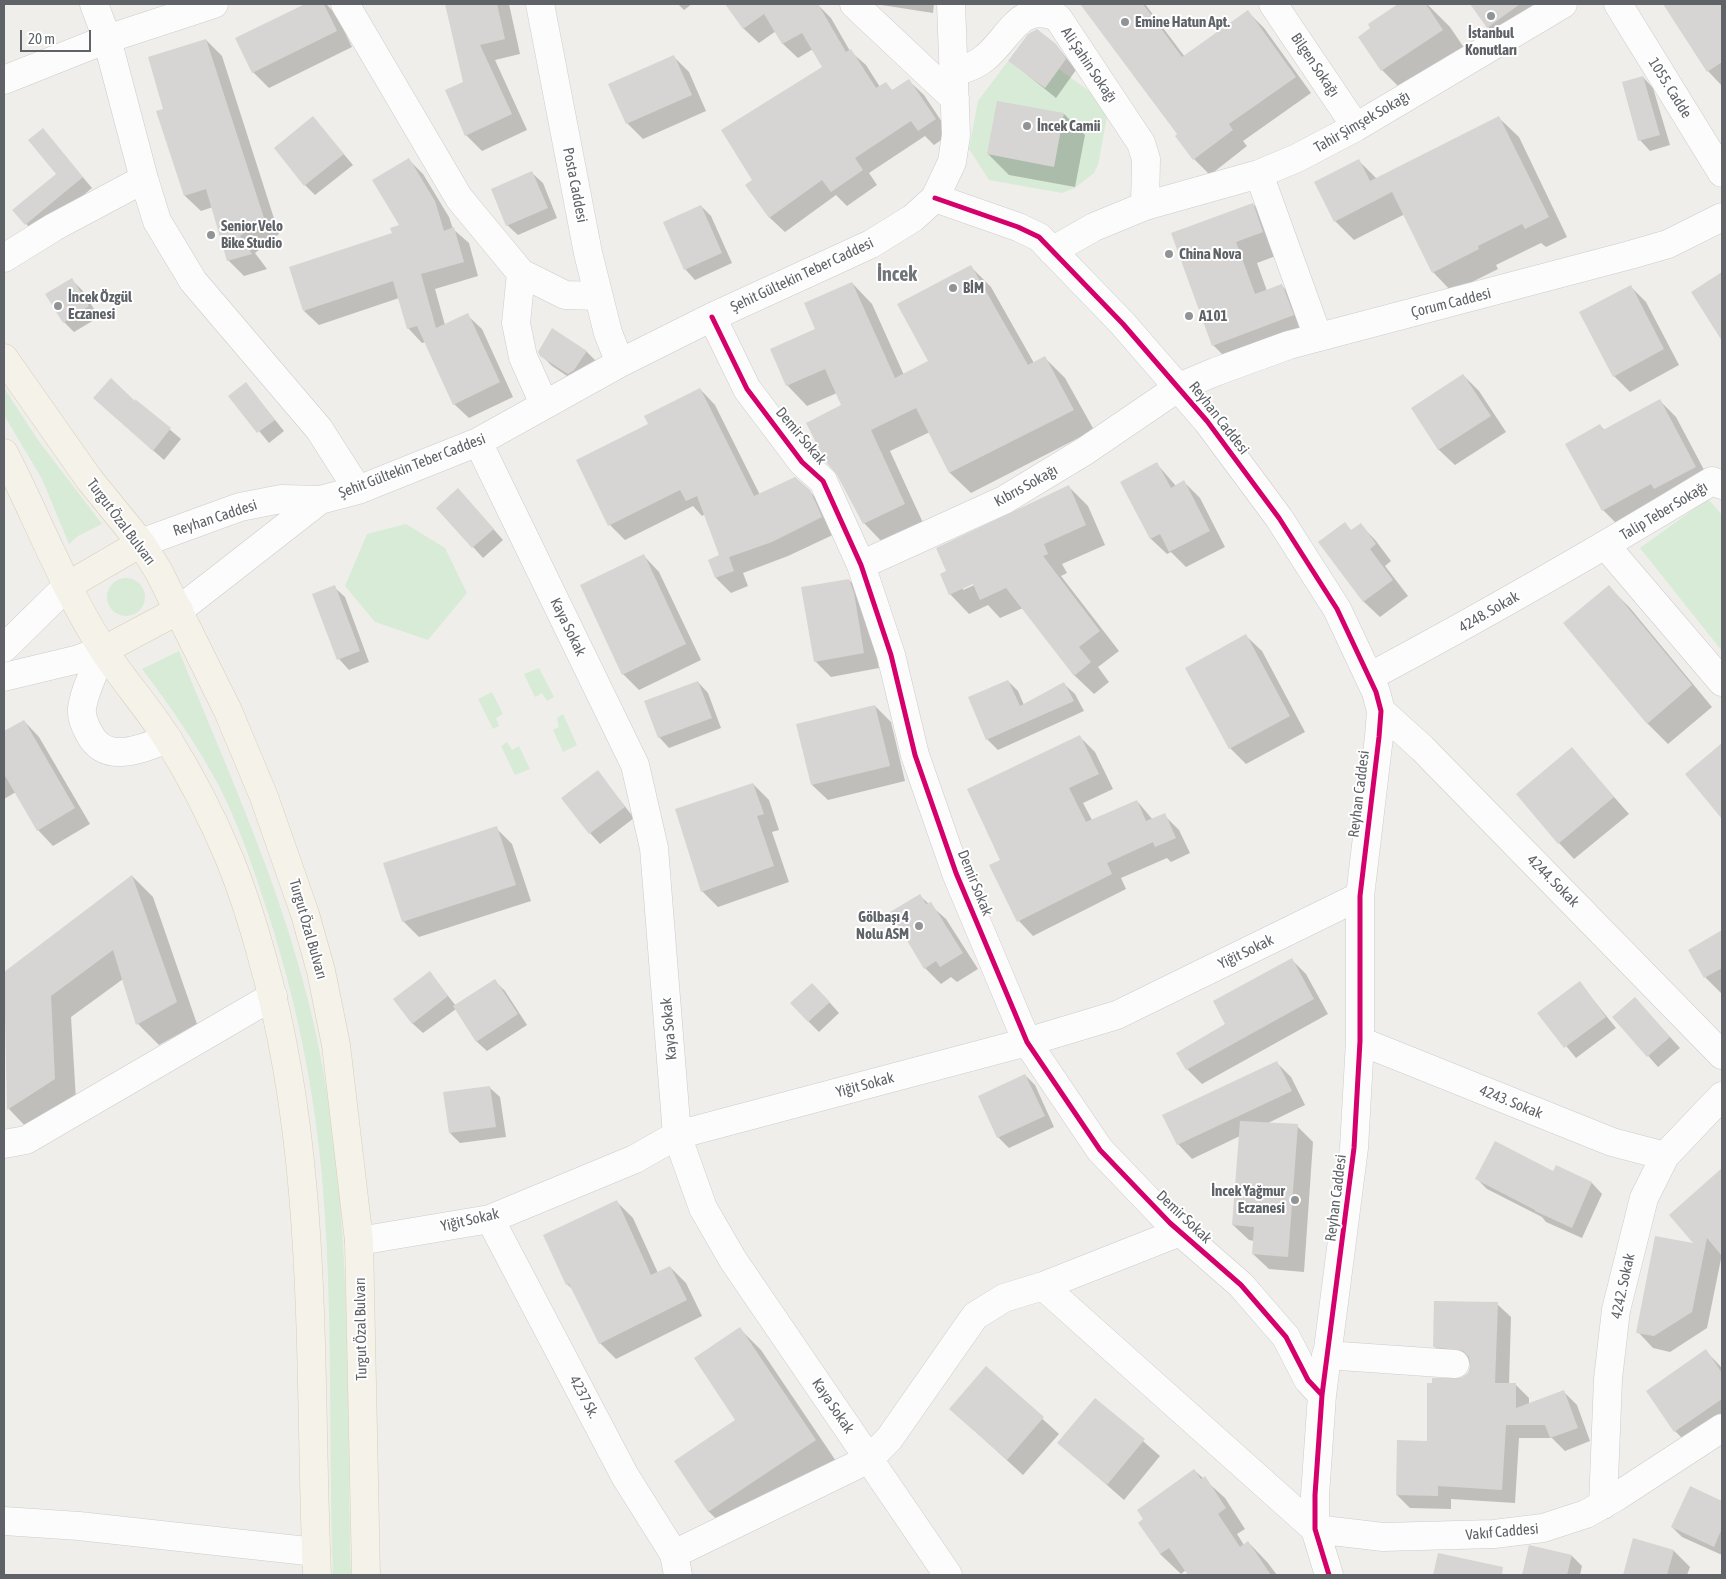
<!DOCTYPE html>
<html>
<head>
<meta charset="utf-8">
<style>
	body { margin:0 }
	#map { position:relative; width:1726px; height:1579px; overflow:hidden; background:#efeeea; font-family:"Asap Condensed",sans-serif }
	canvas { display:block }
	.frame { position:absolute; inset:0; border:5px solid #5f6368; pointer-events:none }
	.scale { position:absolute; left:20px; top:30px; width:71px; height:22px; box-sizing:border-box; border:2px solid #5f6368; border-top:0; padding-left:6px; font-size:15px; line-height:18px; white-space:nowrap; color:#5f6368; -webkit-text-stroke:4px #fff; paint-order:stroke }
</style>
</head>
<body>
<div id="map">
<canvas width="1726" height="1579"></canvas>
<div class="frame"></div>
<div class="scale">20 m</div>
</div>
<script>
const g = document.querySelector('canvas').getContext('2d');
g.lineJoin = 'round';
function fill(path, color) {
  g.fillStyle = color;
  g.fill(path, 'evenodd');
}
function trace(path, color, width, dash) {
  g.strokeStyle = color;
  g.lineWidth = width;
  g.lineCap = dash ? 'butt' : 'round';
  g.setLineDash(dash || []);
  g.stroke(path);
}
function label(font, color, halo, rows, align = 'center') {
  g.font = font + ' "Asap Condensed",sans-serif';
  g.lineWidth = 4;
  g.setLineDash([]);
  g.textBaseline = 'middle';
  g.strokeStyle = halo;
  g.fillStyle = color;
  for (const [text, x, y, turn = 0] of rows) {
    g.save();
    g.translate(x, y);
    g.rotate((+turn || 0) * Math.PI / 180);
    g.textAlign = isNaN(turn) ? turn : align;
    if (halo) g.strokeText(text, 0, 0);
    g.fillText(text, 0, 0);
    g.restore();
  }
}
fill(new Path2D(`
	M1008 61 1045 88 1059 69 1104 102 1108 111 1098 165 1094 173 1075 188 1062 193 989 180 969 149 978 101Z
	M4 388 38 440 102 524 78 536 69 544 42 479 4 415Z
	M1708 499 1722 515V651L1640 548Z
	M406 524 445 548 467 593 428 640 375 622 345 586 367 534Z
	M107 597a19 19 0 1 1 38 0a19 19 0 1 1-38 0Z
	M179 651C226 767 277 877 308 1000 355 1186 346 1385 351 1575H333C328 1439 334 1302 321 1167 312 1073 291 979 260 889 249 855 236 820 220 788 197 745 171 707 142 669Z
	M539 668 554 697 547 701 542 693 535 697 524 674Z
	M492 692 503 714 496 718 499 726 493 729 478 699Z
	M563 714 577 745 563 752 553 730 559 727 557 718Z
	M507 742 512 750 519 746 530 769 515 775 501 746Z`), '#d8ebd6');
fill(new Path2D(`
	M308 4H326L336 14 352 47 269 88 253 72 237 39Z
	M446 4H509L520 54 495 60 527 130 482 151 466 135 464 82Z
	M678 4H692L684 10Z
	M726 4H810L812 6 817 4 831 18 850 51 866 65 880 87 885 83 893 91 909 81 924 95 950 134 934 145 925 136 869 173 877 185 847 206 836 195 785 232 770 218 747 185 753 181 824 67 813 49 798 58 783 44 776 31 759 43 744 29Z
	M875 4H934L933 13Z
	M1082 4H1145L1185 57 1248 12 1264 28 1311 93 1243 141 1247 146 1210 175 1194 159 1179 134Z
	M1400 4 1405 6 1408 4H1427L1450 27 1473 61 1413 101 1382 70 1370 25Z
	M1471 4H1558L1504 43 1488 27Z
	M1664 4H1722V86L1708 71Z
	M206 40 222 56 279 234 255 253 267 269 244 276 228 260 213 207 201 211 185 196 165 109Z
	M1056 45 1076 70 1056 98 1010 61Z
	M673 56 689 72 706 111 643 139 627 123Z
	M1643 77 1653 88 1670 145 1650 151 1640 140Z
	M1064 114 1085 135 1075 187 1009 175 988 154Z
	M313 118 353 165 315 195 305 185Z
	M1499 118 1519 137 1567 237 1546 247 1541 243 1496 265 1498 269 1452 292 1433 272 1405 214 1354 240 1335 221 1358 160 1377 179Z
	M43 130 92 188 36 235 14 210 58 174Z
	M408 159 423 174 449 217 453 229 469 243 478 276 435 289 445 325 467 315 482 329 513 397 469 418 454 404 426 342 422 343 408 328 399 298 319 325 304 311 401 226Z
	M532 173 543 183 557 218 518 235 507 225Z
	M1253 204 1274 226 1284 253 1257 263 1267 291 1282 286 1303 307 1314 337 1234 366 1213 345 1172 234Z
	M701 206 711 216 732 263 695 280 685 269Z
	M971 267 991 287 1034 363 1045 358 1065 378 1094 430 971 493 950 473 930 432 890 451 924 525 884 544 864 523 838 474 842 406 837 393 807 406 787 385 816 329 852 283 872 304 904 375 930 361Z
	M1717 277 1722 282V338L1721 337Z
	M72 280 82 290 99 317 74 332 64 322Z
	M1631 287 1646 302 1679 365 1630 392 1614 376Z
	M553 330 587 352 597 362 579 384 552 366 541 355Z
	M1463 375 1479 391 1506 432 1455 465 1439 450 1412 408Z
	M246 384 284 431 269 443 230 396Z
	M700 389 715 405 760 495 809 491 825 507 837 533 788 556 743 573 748 586 731 593 716 578 720 556 705 514 702 516 693 506 625 540 610 525 649 425Z
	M136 401 181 439 164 460 105 408 137 404Z
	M1660 401 1676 417 1711 483 1619 526 1603 510 1600 425 1605 431Z
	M1157 464 1176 486 1184 482 1200 498 1225 547 1186 567 1171 552 1167 554 1151 539 1121 482Z
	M1068 486 1088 506 1105 545 1062 564 1067 573 1061 576 1119 651 1098 667 1109 682 1094 694 1074 675 1023 608 1000 618 988 605 969 614 950 594ZM978 580 979 583 963 590V587Z
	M468 500 503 540 483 558 438 508Z
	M1345 524 1352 531 1361 525 1376 541 1391 561 1385 566 1408 596 1380 617 1364 602 1320 542Z
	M644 556 659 572 701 660 639 690 623 674 581 586Z
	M849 580 865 596 869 610 879 668 831 677 815 661Z
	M334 587 345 597 369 662 349 670 339 659Z
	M1609 587 1630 608 1712 707 1668 744 1647 723Z
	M1246 636 1262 651 1305 732 1246 764 1230 748Z
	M1008 681 1018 691 1024 705 1064 684 1075 694 1084 711 998 750 987 739Z
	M698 682 708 693 721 728 669 748 659 737Z
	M875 706 891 722 905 781 828 800 812 785Z
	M24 721 39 737 90 824 53 846 38 830 16 792 4 799V733Z
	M1080 737 1095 752 1113 789 1083 803 1092 820 1137 801 1153 820 1164 815 1179 830 1190 853 1171 862 1167 858 1121 878 1126 889 1033 936 1019 921 991 866 1002 860Z
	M1722 744V817L1686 774Z
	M1572 749 1629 814 1574 859 1559 843Z
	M598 772 634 818 600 844 590 833Z
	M753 784 769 800 779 830 772 832 789 882 718 907 702 891Z
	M496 828 512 844 531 901 419 937 403 921Z
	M132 876 153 897 197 1024 159 1045 138 1024 123 979 71 1017 76 1100 29 1130 9 1109 4 973Z
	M920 896 946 919 978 969 957 982 951 977 941 984 925 968Z
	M1722 932V993H1721L1706 978 1690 950Z
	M1292 960 1306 974 1328 1014 1202 1084 1187 1069Z
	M430 973 456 1006 495 981 505 991 527 1025 487 1051 476 1041 456 1009 423 1033 412 1023Z
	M1579 982 1616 1028 1576 1058 1539 1013Z
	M823 995 839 1013 819 1032 808 1021Z
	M1635 998 1680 1048 1658 1067 1614 1017Z
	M1277 1063 1291 1077 1305 1105 1266 1124 1297 1126 1313 1142 1304 1272 1269 1269 1253 1254 1254 1241 1249 1240 1233 1225 1240 1136 1192 1159 1178 1144Z
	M1025 1075 1035 1085 1054 1127 1009 1148 998 1137Z
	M489 1087 500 1097 506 1137 460 1143 450 1133Z
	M1556 1167 1592 1183 1602 1194 1582 1238 1546 1222 1542 1217 1487 1189 1477 1179 1554 1172Z
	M1722 1169V1254L1707 1328 1670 1352 1653 1348 1638 1332 1697 1245 1671 1215Z
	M617 1202 633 1218 658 1273 670 1267 686 1283 702 1316 616 1359 600 1343 575 1292 567 1284Z
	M1497 1304 1511 1317 1509 1385H1516L1529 1398V1404L1563 1391 1577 1405 1590 1441 1565 1451 1552 1438H1519L1515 1503 1451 1499V1509L1410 1508 1397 1495 1462 1379 1469 1374 1471 1363 1448 1360 1434 1346Z
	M740 1329 761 1350 836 1461 730 1532 708 1511 737 1420Z
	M1706 1351 1722 1368V1425L1691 1447 1675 1431Z
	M987 1368 1059 1434 1023 1475 951 1409Z
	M1095 1399 1160 1456 1124 1500 1059 1443Z
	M1194 1470 1225 1498 1245 1529 1237 1534 1244 1545 1248 1542 1268 1563 1277 1575H1189L1186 1570 1181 1574 1160 1554Z
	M1690 1488 1722 1502V1555L1682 1537 1672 1527Z
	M1634 1540 1674 1551 1690 1567 1687 1575H1624Z
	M1530 1547 1572 1556 1582 1566 1580 1575H1523Z
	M1439 1554 1491 1574V1575H1434Z`), '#0003');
fill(new Path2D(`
	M305 4H324L337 31 252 73 235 38Z
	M445 4H497L505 39 480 45 512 114 465 136 445 90 463 82Z
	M725 4H818L846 52 851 49 876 88 886 82 892 90 909 79 936 119 918 131 911 121 855 158 863 170 831 192 822 180 769 218 745 185 752 180 721 130 822 67 802 33 782 44 764 14 743 29Z
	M1080 4H1143L1182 57 1248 10 1296 77 1229 124 1233 130 1193 160 1175 136 1177 134Z
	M1398 4H1426L1443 30 1381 71 1358 37 1370 28 1368 24Z
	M1470 4H1520L1487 28Z
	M1663 4H1722V62L1707 72Z
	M1037 29 1056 44 1066 59 1045 88 1008 61 1028 34Z
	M206 39 264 218 240 236 252 254 227 261 206 189 184 196 156 111 163 109 148 57Z
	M674 55 692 95 626 124 608 84Z
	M1643 76 1660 135 1638 141 1622 82Z
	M997 101 1064 113 1054 167 987 154Z
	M313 116 344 154 304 186 274 148Z
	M1499 116 1549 217 1525 229 1522 224 1478 246 1479 249 1432 273 1392 192 1334 222 1314 182 1359 159 1370 181Z
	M43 128 83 177 25 225 12 210 56 174 28 140Z
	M409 158 435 201 444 231 454 227 464 262 421 274 436 328 468 313 500 382 453 405 417 326 407 329 393 281 303 311 289 267 392 233 390 228 399 225 372 180Z
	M532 171 548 208 506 226 491 189Z
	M1253 203 1263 232 1236 242 1255 294 1282 284 1294 315 1212 346 1171 233Z
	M701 205 722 253 684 270 663 222Z
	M971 265 1028 365 1045 356 1074 410 949 473 916 408 871 430 905 504 863 524 837 475 826 462 806 423 841 405 825 369 786 386 770 349 815 329 804 303 852 282 895 378 928 361 897 304Z
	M1722 272V341L1691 292Z
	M72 278 89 306 63 323 45 294Z
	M1631 285 1664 349 1613 377 1579 312Z
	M552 328 587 351 574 370 568 374 540 356 538 352Z
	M1463 374 1491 416 1438 450 1411 408Z
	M111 378 135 401V399L171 428 153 451 93 398Z
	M246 382 275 420 257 433 228 396Z
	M700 388 754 496 795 477 810 490 822 517 772 542 729 557 734 571 715 578 708 560 719 555 697 496 686 501 680 490 608 526 576 460 648 424 644 416Z
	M1660 399 1696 467 1654 489 1651 484 1602 511 1565 444 1600 424 1603 430Z
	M1157 462 1171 488 1184 480 1210 531 1169 552 1160 534 1150 539 1120 482Z
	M1069 485 1086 525 1044 544 1048 554 1043 556 1100 631 1079 647 1091 662 1074 676 1006 588 980 600 973 584 949 595 940 574 946 571 936 548Z
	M458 488 494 529 472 548 436 508Z
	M1345 522 1351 530 1361 523 1376 544 1370 549 1393 580 1363 602 1318 542Z
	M644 554 686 644 622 675 580 585Z
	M849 579 854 593 864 653 814 662 801 587Z
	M335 585 360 651 337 660 312 594Z
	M1609 585 1692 685 1647 724 1563 623Z
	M1246 634 1290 716 1229 749 1185 668Z
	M1008 680 1020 706 1064 682 1074 701 986 740 968 697Z
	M698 681 712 718 658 738 644 701Z
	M875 705 890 766 811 785 796 724Z
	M24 720 75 808 37 831 4 774V731Z
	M1080 735 1099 774 1069 788 1086 822 1137 800 1146 821 1165 813 1176 838 1155 847 1153 842 1107 863 1112 874 1017 922 989 865 1000 860 967 789Z
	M1722 743V819L1685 774Z
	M1572 747 1614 797 1558 844 1516 794Z
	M598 770 625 807 589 834 561 798Z
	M753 783 764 814 757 816 774 866 701 892 675 809Z
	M497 826 516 885 402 922 383 863Z
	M132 875 177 1002 136 1025 113 950 51 996 55 1079 7 1110 4 972Z
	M920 894 926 904 931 902 963 953 940 967 936 961 924 969 890 912Z
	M1722 930V968L1704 978 1688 950Z
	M1292 958 1314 999 1186 1070 1176 1053 1225 1024 1213 1001Z
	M430 971 448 996 412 1024 393 999Z
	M495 979 518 1014 476 1042 453 1006Z
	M1580 981 1606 1017 1564 1048 1537 1013Z
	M812 983 830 1002 808 1022 790 1003Z
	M1635 997 1670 1037 1647 1057 1612 1017Z
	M1277 1061 1292 1091 1177 1145 1162 1115Z
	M1025 1074 1045 1116 997 1138 978 1096Z
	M490 1086 496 1127 449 1133 443 1092Z
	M1240 1121 1298 1124 1288 1257 1252 1254 1254 1227 1232 1225Z
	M1495 1141 1553 1171 1556 1165 1592 1182 1572 1228 1535 1211V1210L1475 1179Z
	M1722 1168V1256L1707 1238 1692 1312 1654 1336 1636 1333 1655 1236 1693 1243 1669 1215Z
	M617 1200 651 1275 670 1266 687 1300 599 1344 569 1284 566 1285 543 1235Z
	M1434 1301 1498 1302 1495 1383H1516V1408L1564 1390 1578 1428 1550 1438 1545 1425H1506L1502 1490 1438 1486V1496L1396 1495 1397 1440 1427 1441V1383H1432V1378H1461L1468 1373 1470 1366 1469 1357 1463 1351 1433 1347Z
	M740 1327 816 1440 708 1512 674 1461 735 1420 694 1358Z
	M1706 1349 1722 1373V1399L1674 1432 1646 1391Z
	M986 1366 1044 1417 1007 1460 949 1409Z
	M1095 1398 1145 1439 1107 1485 1057 1443Z
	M1194 1469 1201 1479 1205 1476 1226 1508 1218 1514 1240 1547 1248 1541 1271 1575H1188L1169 1548 1160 1554 1138 1523 1143 1519 1137 1510Z
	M1690 1486 1722 1501V1528L1714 1547 1671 1527Z
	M1633 1538 1674 1550 1667 1575H1623Z
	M1529 1545 1572 1555 1567 1575H1522Z
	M1438 1553 1503 1567 1502 1575H1433Z`), '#d6d5d3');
const minor = new Path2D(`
	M345 4 459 198 521 273 565 295 598 296
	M540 4 588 253 608 333 620 363
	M854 4 955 99
	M1273 4 1356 127
	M1618 4 1722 173
	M955 71C967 69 977 65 986 57 1010 37 1020 0 1058 18L1141 143 1146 159 1145 206
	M4 80 107 39 214 4
	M1259 174 1318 337
	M144 179 157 221 193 281 319 429 358 490
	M935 198 1018 227 1039 237 1123 324 1207 421 1279 518 1337 609 1376 692 1381 711 1379 737 1360 896V1041L1354 1148 1322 1395 1315 1495V1529L1329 1575
	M1052 251 1094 227 1145 206 1259 174 1297 158 1356 127 1563 4
	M4 258 54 227 144 179 107 39 94 4
	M521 273 516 323 523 357 544 404
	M712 317 747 389 802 462 823 481 861 565 891 655 915 755 956 873 1027 1042 1100 1150 1170 1223 1241 1285 1286 1337 1308 1380 1322 1395
	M478 442 635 765 654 848 677 1135 703 1208 733 1260 948 1575
	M141 543 240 507 281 499 320 500 358 490 478 442 620 363 712 317 871 244 913 218 935 198 952 162 956 135 951 4
	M1606 546 1722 682
	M861 565 1004 500 1085 451 1179 387 1215 372 1289 345 1630 255 1668 244 1722 217
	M179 610 320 500
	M4 648 67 586
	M104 650C96 668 85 688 82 708 81 717 85 726 89 733 106 766 142 748 168 739
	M1371 676C1487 614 1600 549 1712 481L1722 485
	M4 677 79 659 104 650
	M1381 711 1422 748 1722 1055
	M1360 1041 1612 1142 1665 1156
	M4 1144 26 1140 273 996
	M490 1219 625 1476 674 1554 678 1575
	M359 1241 490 1219 635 1159 677 1135 1027 1042 1117 1015 1360 896
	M1043 1286 1315 1529 1383 1537 1494 1534 1543 1528 1586 1514 1616 1497 1722 1428
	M1326 1355 1455 1364
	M1603 1505 1608 1379 1616 1310 1644 1198 1665 1156 1722 1096
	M4 1521 79 1526 316 1552
	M674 1554 869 1459 889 1439 975 1316 1004 1298 1043 1286 1180 1232`);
const major = new Path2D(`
	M4 358 89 479 141 543 159 572 228 711 264 797 305 914 321 971 336 1045 359 1241 366 1575
	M4 453C38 519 64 589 104 651 124 681 148 708 167 738 191 776 213 819 230 860 243 892 253 924 262 957 320 1161 308 1366 317 1575
	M67 586 141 543
	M104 650 179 610`);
trace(minor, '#cbcccc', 29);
trace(major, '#d7ceb8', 29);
trace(minor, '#fdfcfc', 28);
trace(major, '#f4f2e9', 28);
trace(new Path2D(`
	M935 198 1018 227 1039 237 1123 324 1207 421 1279 518 1337 609 1376 692 1381 711 1379 737 1360 896V1041L1354 1148 1322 1395 1315 1495V1529L1329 1575
	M712 317 747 389 802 462 823 481 861 565 891 655 915 755 956 873 1027 1042 1100 1150 1170 1223 1241 1285 1286 1337 1308 1380 1322 1395`), '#d6006c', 5);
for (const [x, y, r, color] of [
	[1491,16,5,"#919496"],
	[1125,22,5,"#919496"],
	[1027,126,5,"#919496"],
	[211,235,5,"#919496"],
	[1169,254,5,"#919496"],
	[953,288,5,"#919496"],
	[58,306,5,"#919496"],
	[1189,316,5,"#919496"],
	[919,926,5,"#919496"],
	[1295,1200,5,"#919496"]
]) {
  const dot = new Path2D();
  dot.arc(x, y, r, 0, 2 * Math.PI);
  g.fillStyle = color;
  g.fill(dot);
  trace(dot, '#fff', 2);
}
label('bold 15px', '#5f6368', '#fff', [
	["Emine Hatun Apt.",1135,22],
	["İstanbul",1491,33,"center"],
	["Konutları",1491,50,"center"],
	["İncek Camii",1037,126],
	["Senior Velo",221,226],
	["Bike Studio",221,243],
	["China Nova",1179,254],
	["BİM",963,288],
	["İncek Özgül",68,297],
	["Eczanesi",68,314],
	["A101",1199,316],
	["Gölbaşı 4",909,917,"right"],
	["Nolu ASM",909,934,"right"],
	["İncek Yağmur",1285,1191,"right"],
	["Eczanesi",1285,1208,"right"]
], 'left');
label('15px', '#5f6368', '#fff', [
	["Ali Şahin Sokağı",1089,65,56],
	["Bilgen Sokağı",1315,65,56],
	["1055. Cadde",1670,88,58],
	["Tahir Şimşek Sokağı",1362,122,-30],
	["Posta Caddesi",575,185,79],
	["Şehit Gültekin Teber Caddesi",802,275,-25],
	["Çorum Caddesi",1451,303,-14],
	["Reyhan Caddesi",1219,418,52],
	["Demir Sokak",801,436,50],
	["Şehit Gültekin Teber Caddesi",412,466,-21],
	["Kıbrıs Sokağı",1026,486,-29],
	["Talip Teber Sokağı",1664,511,-31],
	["Reyhan Caddesi",215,518,-18],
	["Turgut Özal Bulvarı",121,522,53],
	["4248. Sokak",1489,612,-30],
	["Kaya Sokak",568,627,64],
	["Reyhan Caddesi",1359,794,-83],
	["4244. Sokak",1553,881,45],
	["Demir Sokak",975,883,68],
	["Turgut Özal Bulvarı",308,929,74],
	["Yiğit Sokak",1246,952,-26],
	["Kaya Sokak",669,1029,-95],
	["Yiğit Sokak",865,1085,-15],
	["4243. Sokak",1511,1102,22],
	["Reyhan Caddesi",1336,1198,-83],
	["Demir Sokak",1184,1217,43],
	["Yiğit Sokak",470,1220,-13],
	["4242. Sokak",1623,1286,-78],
	["Turgut Özal Bulvarı",361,1329,-91],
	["4237 Sk.",584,1397,62],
	["Kaya Sokak",833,1406,56],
	["Vakıf Caddesi",1502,1532,-5]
]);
label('bold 20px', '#70757a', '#fff', [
	["İncek",897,275]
]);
</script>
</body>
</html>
